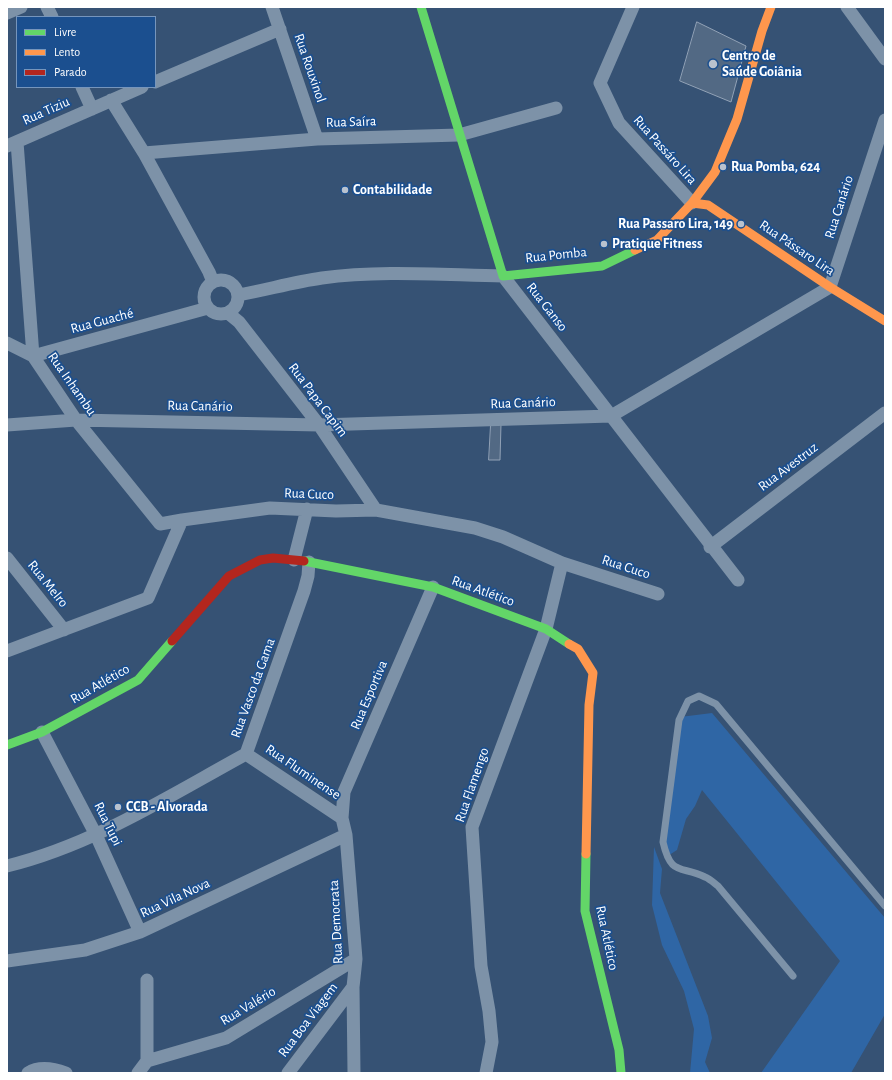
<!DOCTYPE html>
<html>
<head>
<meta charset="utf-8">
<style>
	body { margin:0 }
	#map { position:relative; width:892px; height:1080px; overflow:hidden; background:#365274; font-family:"Alegreya Sans",sans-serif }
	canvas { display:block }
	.frame { position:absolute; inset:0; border:8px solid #fff; pointer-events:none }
	.legend { position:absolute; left:16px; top:16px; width:140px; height:72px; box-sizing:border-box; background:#1b4f8f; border:1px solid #7695bc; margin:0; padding:5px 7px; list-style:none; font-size:12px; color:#fff }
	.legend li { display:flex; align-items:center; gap:8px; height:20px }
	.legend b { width:20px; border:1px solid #7695bc }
</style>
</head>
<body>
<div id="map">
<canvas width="892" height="1080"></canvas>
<div class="frame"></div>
<ul class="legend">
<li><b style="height:5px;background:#63d668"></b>Livre</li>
<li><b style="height:5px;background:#ff974d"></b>Lento</li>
<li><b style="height:5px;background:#b3261e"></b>Parado</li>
</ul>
</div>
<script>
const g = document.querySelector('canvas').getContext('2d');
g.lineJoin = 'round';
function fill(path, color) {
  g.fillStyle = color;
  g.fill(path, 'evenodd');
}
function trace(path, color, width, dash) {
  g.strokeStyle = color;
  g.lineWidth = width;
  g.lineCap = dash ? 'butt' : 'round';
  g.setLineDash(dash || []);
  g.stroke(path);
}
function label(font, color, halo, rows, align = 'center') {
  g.font = font + ' "Alegreya Sans",sans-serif';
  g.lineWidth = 3.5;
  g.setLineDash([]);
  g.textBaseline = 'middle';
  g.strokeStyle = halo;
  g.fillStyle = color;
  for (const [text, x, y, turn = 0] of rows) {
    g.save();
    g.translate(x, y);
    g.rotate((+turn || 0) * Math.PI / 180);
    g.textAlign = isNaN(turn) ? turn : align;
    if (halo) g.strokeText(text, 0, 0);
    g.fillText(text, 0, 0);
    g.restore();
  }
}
fill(new Path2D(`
	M712 713 885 918V1014L851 1073H761L840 961 702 790 695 806 686 819 677 850 666 857 663 842 680 717Z
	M654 847 662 869 660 893 708 1016 712 1038 705 1062 710 1073H690L694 1029 684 991 662 945 652 905Z`), '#2f66a5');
const building = new Path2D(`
	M697 22 746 46 731 102 680 81Z
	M491 424H501L500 460H489Z`);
fill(building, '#526984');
trace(building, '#92a2b6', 1);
trace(new Path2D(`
	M793 976 718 886C714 883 710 879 705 877 681 865 671 877 663 842L679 720 688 701 699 696 716 704 885 906`), '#7d92a8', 7);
trace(new Path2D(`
	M47 7 52 17
	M272 7 317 139
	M633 7 600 83 619 123 692 203
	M847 7 885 59
	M7 13 21 7
	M155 82 280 29
	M82 87 92 109
	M111 100 144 153 209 272 213 282
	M17 142 33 356 76 420 160 524 182 520
	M7 146 142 87
	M144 153 317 139 459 135 556 108
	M204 297a17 17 0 1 1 34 0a17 17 0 1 1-34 0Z
	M238 295C266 290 294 282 322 278 381 270 443 275 503 276L738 580
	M228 313 239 322 319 425 376 510
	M7 343 33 356 208 308
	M7 425 76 420 319 425 611 416 830 287 885 120
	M710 547 885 413
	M7 558 64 630
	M294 560 307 509
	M7 651 148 598 182 520 270 508 336 511 376 510 475 528 503 537 562 563 658 594
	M42 732 96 835 140 932
	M246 754 342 818
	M7 866C93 845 169 796 246 754L304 591 308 576 309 562
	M7 961 85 950 140 932 346 835
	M147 1061 226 1038 356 959
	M28 1073C39 1066 55 1069 66 1073
	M138 1073 147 1061V980
	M288 1073 353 987
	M354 1073 353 987 356 959 346 835 342 818 344 792 433 587
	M486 1073 492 1042 489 1011 481 966 472 827 546 629 562 563`), '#7d92a8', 13);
trace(new Path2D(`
	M421 7 503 276 602 266 635 250
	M304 561 433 587 546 629 569 644
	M7 745 42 732 138 680 172 641
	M586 854 585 911 619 1050 621 1073`), '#63d668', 9);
trace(new Path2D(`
	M692 203 708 205 830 287 885 321
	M635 250 657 240 692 203 715 172 737 119 762 31 771 7
	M569 644 578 649 593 673 589 705 586 854`), '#ff974d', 9);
trace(new Path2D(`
	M172 641 229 576 260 560 273 558 304 561`), '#b3261e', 9);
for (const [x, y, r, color] of [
	[713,64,5,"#b9c2ce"],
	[723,167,4,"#b9c2ce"],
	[345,190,4,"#b9c2ce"],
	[741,224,4,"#b9c2ce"],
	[604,244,4,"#b9c2ce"],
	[118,807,4,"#b9c2ce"]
]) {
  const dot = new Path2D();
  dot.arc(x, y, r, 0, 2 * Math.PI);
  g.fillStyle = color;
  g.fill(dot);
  trace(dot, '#1b4f8f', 1.5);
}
label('bold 14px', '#fff', '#1b4f8f', [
	["Centro de",722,56],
	["Saúde Goiânia",722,72],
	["Rua Pomba, 624",731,167],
	["Contabilidade",353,190],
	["Rua Passaro Lira, 149",733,224,"right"],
	["Pratique Fitness",612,244],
	["CCB - Alvorada",126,807]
], 'left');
label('14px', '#fff', '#1b4f8f', [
	["Rua Rouxinol",310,68,71],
	["Rua Tiziu",46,111,-24],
	["Rua Saíra",351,122,-2],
	["Rua Passáro Lira",665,150,48],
	["Rua Canário",839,207,-72],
	["Rua Pássaro Lira",797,248,34],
	["Rua Pomba",556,255,-6],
	["Rua Ganso",547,307,52],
	["Rua Guaché",102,321,-15],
	["Rua Inhambu",72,384,55],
	["Rua Papa Capim",318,400,53],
	["Rua Canário",523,403,-2],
	["Rua Canário",200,406,1],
	["Rua Avestruz",788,467,-37],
	["Rua Cuco",309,494,2],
	["Rua Cuco",626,567,18],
	["Rua Melro",48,584,51],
	["Rua Atlético",483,591,20],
	["Rua Atlético",100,684,-30],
	["Rua Vasco da Gama",253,688,-70],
	["Rua Esportiva",369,695,-67],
	["Rua Fluminense",303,772,34],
	["Rua Flamengo",472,785,-71],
	["Rua Tupi",108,824,64],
	["Rua Vila Nova",175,898,-25],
	["Rua Democrata",336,922,-93],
	["Rua Atlético",607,938,78],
	["Rua Valério",248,1006,-31],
	["Rua Boa Viagem",308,1020,-53]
]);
</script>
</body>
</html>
